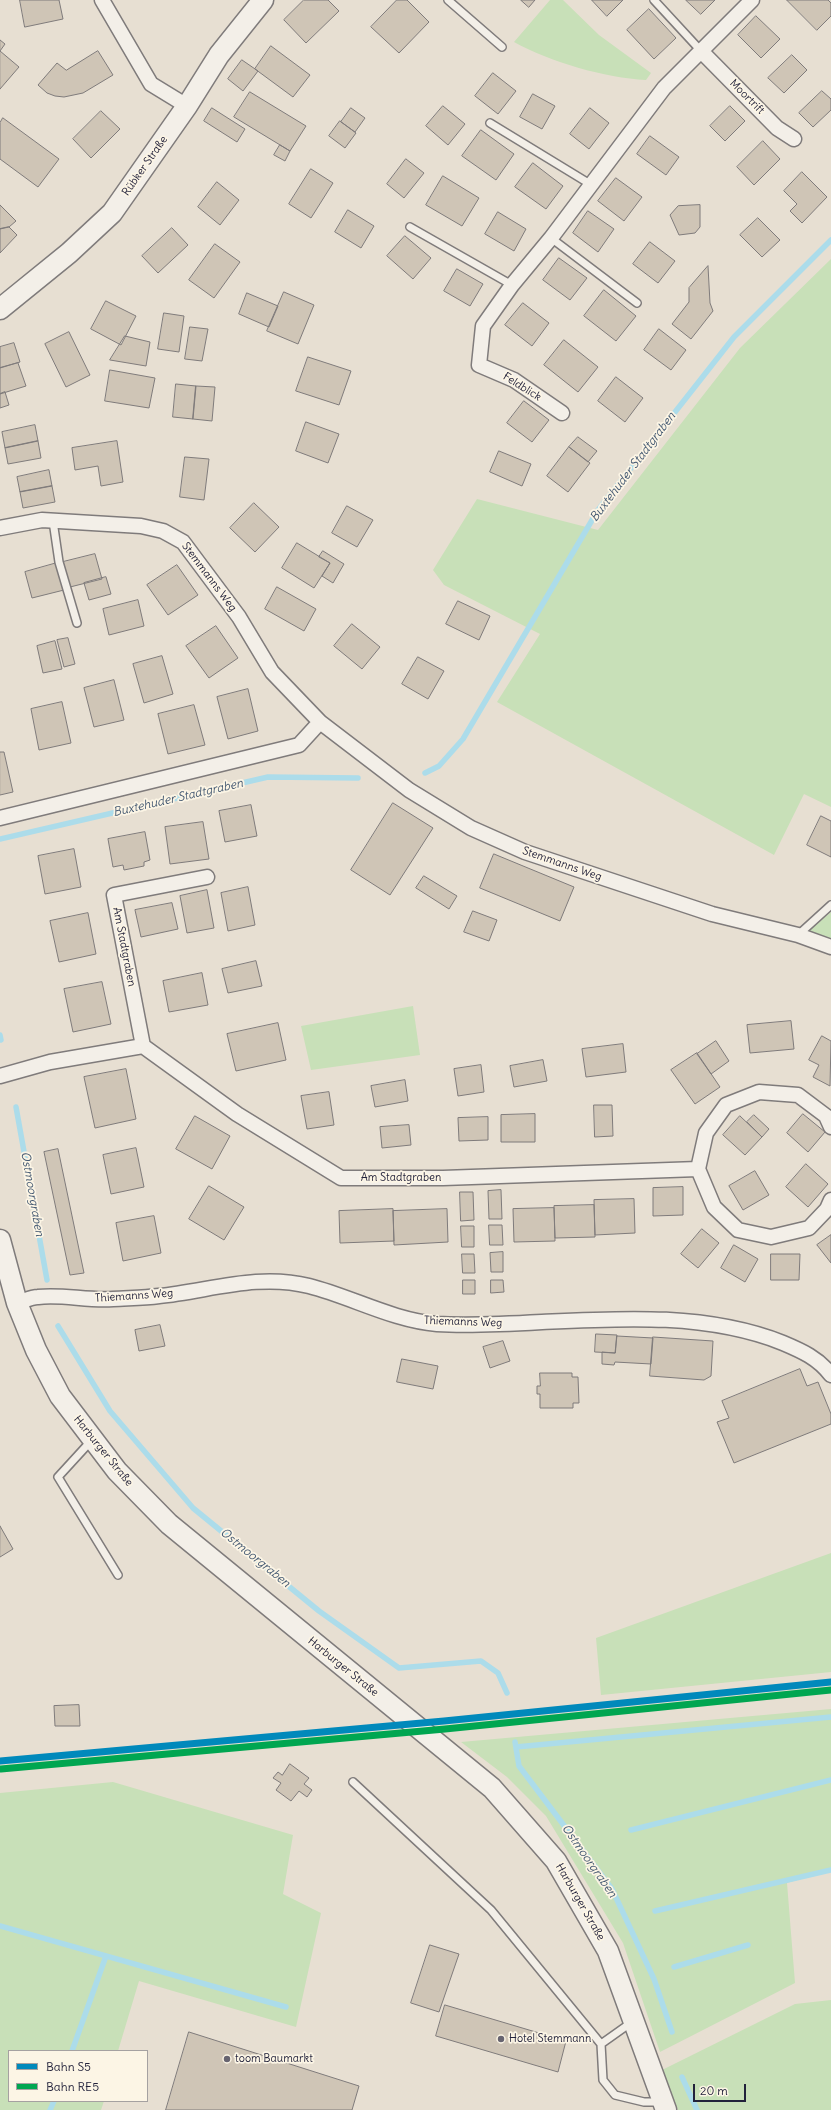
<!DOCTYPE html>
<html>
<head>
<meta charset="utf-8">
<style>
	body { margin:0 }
	#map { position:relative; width:831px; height:2110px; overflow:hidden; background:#e7dfd2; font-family:Delius,sans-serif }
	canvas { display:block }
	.legend { position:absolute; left:8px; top:2050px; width:140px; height:52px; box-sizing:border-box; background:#fcf5e5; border:1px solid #a5a1a1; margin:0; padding:5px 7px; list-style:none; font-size:12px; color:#22223b }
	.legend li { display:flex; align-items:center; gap:8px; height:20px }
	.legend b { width:20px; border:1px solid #a5a1a1 }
	.scale { position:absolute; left:693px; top:2084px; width:53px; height:18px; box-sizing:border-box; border:2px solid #22223b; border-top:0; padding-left:5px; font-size:12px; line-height:14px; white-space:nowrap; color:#22223b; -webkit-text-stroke:3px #fcf5e5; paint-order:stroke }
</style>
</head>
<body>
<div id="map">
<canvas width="831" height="2110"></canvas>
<ul class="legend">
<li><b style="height:5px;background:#0089bb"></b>Bahn S5</li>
<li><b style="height:5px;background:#00a651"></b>Bahn RE5</li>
</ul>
<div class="scale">20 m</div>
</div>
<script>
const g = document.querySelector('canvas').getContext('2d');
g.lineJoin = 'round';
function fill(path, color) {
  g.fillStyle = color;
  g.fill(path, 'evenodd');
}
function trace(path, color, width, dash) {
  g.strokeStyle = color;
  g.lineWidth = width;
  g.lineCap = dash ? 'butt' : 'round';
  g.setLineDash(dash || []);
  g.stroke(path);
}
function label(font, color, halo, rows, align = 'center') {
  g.font = font + ' Delius,sans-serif';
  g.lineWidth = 3.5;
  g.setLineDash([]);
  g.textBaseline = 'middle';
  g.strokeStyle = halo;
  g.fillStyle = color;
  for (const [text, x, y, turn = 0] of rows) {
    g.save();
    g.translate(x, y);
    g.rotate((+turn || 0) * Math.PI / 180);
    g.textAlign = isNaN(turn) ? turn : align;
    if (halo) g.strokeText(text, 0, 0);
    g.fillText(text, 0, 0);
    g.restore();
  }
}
fill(new Path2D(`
	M550 0H563L599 35 651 73 646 80C605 78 550 62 514 42Z
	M831 259V807L804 794 774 855 497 702 540 634 444 585 433 570 477 499 598 530 740 348Z
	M831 912V941L805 934Z
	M413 1006 420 1055 311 1070 301 1026Z
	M831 1553V1672L601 1695 596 1638Z
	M831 1709V1870L787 1883 795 1983 660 2052 623 1943 546 1816 507 1777 461 1742Z
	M113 1782 293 1835 283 1894 321 1913 296 2027 139 1981 118 2051H9V2101H104L101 2110H0V1793Z
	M831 2000V2110H678L662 2070 795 2004Z`), '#c8e0b8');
trace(new Path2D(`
	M425 773 439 766 463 739 598 510 734 337 831 240
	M0 839 268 777 358 778
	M0 1035 1 1040
	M16 1107 47 1280
	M58 1326 110 1411 193 1508 319 1611 399 1668 481 1661 498 1673 507 1693
	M515 1742 519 1766 612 1889 654 1979 672 2032
	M516 1747 831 1717
	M631 1830 831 1780
	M655 1911 831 1870
	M0 1926 286 2007
	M674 1967 748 1945
	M72 2051 106 1956
	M682 2077 697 2110
	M50 2110 54 2101`), '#acdcea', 5.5);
const building = new Path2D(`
	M20 0H59L63 19 25 27Z
	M304 0H328L339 11 306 43 284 20Z
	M397 0H407L429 22 399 53 371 27Z
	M521 0H535L529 7Z
	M592 0H623L607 16Z
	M686 0H715L701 14Z
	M787 0H828L831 3V16L817 30Z
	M649 9 676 38 654 59 627 30Z
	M756 16 780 39 761 58 738 35Z
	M0 40 5 44 0 51Z
	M271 46 310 75 293 97 255 69Z
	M0 51 19 67 0 89Z
	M98 51 113 75 83 93 64 97 55 96 47 93 38 85 57 63 66 70Z
	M792 55 807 70 784 93 768 78Z
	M242 60 258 71 243 91 228 79Z
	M493 73 516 91 498 114 475 96Z
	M822 91 831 99V110L813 127 799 113Z
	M250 92 306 126 290 151 234 117Z
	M533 94 555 106 542 129 520 117Z
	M443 106 465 124 448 145 426 126Z
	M730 106 745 121 725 141 710 126Z
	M212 108 245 129 237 142 204 121Z
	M351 108 365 118 355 132 341 122Z
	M590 108 609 123 589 149 570 134Z
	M101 111 120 129 91 158 73 139Z
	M3 118 59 159 38 187 0 159V123Z
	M340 121 356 133 345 148 329 136Z
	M481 130 514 154 496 180 462 156Z
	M650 136 679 157 666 175 637 154Z
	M763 141 780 159 754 185 737 167Z
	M280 145 290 151 285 161 274 155Z
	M406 159 424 173 404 198 387 184Z
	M533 163 563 186 546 209 515 187Z
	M311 169 333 183 311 218 289 204Z
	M802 172 827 197 802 223 790 211 797 204 784 191Z
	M443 176 479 198 462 226 426 205Z
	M616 178 642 197 624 221 598 201Z
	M217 182 239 200 220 225 198 207Z
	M0 205 16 221 9 227 0 229Z
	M700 205V227L695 233 679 235 670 215 678 206Z
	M348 210 374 226 361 248 335 232Z
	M588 211 614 229 598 252 573 233Z
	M498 212 526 229 514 251 485 234Z
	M758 218 780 240 762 257 740 235Z
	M9 227 17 235 0 253V229Z
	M172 228 188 245 158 273 142 256Z
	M405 236 431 258 413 279 387 256Z
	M650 242 675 261 658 283 633 264Z
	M215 244 240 262 214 298 189 280Z
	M559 258 587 278 570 300 543 280Z
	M708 266 710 303 713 311 691 339 672 324 689 302V288Z
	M457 269 483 284 470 306 444 291Z
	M604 290 636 316 616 341 584 316Z
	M284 292 314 305 298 344 267 331Z
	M247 293 278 306 269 327 239 314Z
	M106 301 136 316 121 345 91 329Z
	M523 303 549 323 532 346 505 325Z
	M164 313 184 316 179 352 158 349Z
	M190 327 208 329 202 361 185 359Z
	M659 329 686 350 671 370 644 350Z
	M69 332 90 375 66 387 45 344Z
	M125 336 150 342 146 366 110 360Z
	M564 340 598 367 578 392 544 365Z
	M14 343 20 362 0 368V347Z
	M308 357 351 371 339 405 296 391Z
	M18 363 26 386 0 394V368Z
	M110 370 155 378 149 408 105 401Z
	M616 377 643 398 625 422 598 401Z
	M176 384 196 386 193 419 173 417Z
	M196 386 215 387 212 421 193 419Z
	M5 392 9 405 0 408V394Z
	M524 401 549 420 532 442 507 423Z
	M306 422 339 434 328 463 296 451Z
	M35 425 38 441 5 448 2 432Z
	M578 437 597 451 588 462 569 447Z
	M38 441 41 458 8 464 5 448Z
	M117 441 123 482 101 486 98 466 75 470 72 448Z
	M569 447 590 463 568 492 547 476Z
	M499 451 531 464 522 486 490 472Z
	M185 457 209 459 204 500 180 497Z
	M49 470 52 486 20 492 17 477Z
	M52 486 55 502 23 508 20 492Z
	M254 503 279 527 255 552 230 528Z
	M347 506 373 520 357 547 332 533Z
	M297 543 330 563 314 588 282 568Z
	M323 551 344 564 333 583 322 576 330 563 319 557Z
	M95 554 102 579 70 587 63 562Z
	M57 563 64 590 32 598 25 572Z
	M177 565 198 595 168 615 147 585Z
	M106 577 111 594 89 600 84 583Z
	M277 587 316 609 304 631 265 609Z
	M138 600 144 626 109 635 103 609Z
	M458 601 490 616 479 640 446 624Z
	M352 624 380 647 362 669 334 646Z
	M216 626 238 658 209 678 186 646Z
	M68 638 75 664 64 667 57 640Z
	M55 641 62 669 43 673 37 646Z
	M162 656 173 694 144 703 133 664Z
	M418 657 444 671 428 699 402 684Z
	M114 680 124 720 94 727 84 688Z
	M248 689 258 731 228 739 217 697Z
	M62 702 71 743 39 750 31 709Z
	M194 705 205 745 168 754 158 714Z
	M0 752H4L13 792 0 795Z
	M393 803 433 828 390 895 351 870Z
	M251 805 257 836 225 842 219 811Z
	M821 816 831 821V857L807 845Z
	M203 822 209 859 170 864 165 827Z
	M145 832 150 860 144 862V866L124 870 123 865 113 867 108 839Z
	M74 849 81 887 45 894 38 856Z
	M494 854 574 887 560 921 480 888Z
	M424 876 457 896 449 909 416 888Z
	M248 887 255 925 228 931 221 893Z
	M207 890 214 928 187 933 180 896Z
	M172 903 178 929 141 937 135 910Z
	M473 911 497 920 489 941 464 932Z
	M88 913 96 954 59 962 50 921Z
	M256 961 262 986 228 993 222 969Z
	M202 973 208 1005 169 1012 163 981Z
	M102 982 111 1024 73 1032 64 989Z
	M791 1021 794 1049 750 1053 747 1025Z
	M278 1023 286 1060 236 1071 227 1034Z
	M822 1036 831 1041 830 1086 813 1077 819 1065 809 1060Z
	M716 1041 729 1061 711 1074 697 1054Z
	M623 1044 626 1072 586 1077 582 1049Z
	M697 1053 720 1087 695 1104 671 1070Z
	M543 1060 547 1081 514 1087 510 1066Z
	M481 1065 484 1092 458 1096 454 1069Z
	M126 1069 136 1119 95 1128 84 1077Z
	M405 1080 408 1101 375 1107 371 1086Z
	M329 1092 334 1125 307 1129 301 1096Z
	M594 1105H612L613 1136 595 1137Z
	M535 1114V1142H501V1115Z
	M803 1114 825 1132 808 1152 787 1133Z
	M754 1115 769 1129 762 1137 747 1122Z
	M195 1116 230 1136 212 1169 176 1149Z
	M740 1116 762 1137 745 1155 723 1135Z
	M488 1117V1140L459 1141 458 1118Z
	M409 1125 411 1145 382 1148 380 1127Z
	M136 1148 144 1187 111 1194 103 1155Z
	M58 1149 84 1273 70 1275 44 1152Z
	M806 1164 828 1184 808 1207 786 1187Z
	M755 1171 769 1195 743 1210 729 1186Z
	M209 1186 244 1207 224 1240 189 1219Z
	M683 1187V1215L653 1216V1188Z
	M501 1190 502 1219H489L488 1191Z
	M460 1192H473L474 1220 461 1221Z
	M634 1199 635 1233 595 1235 594 1200Z
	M594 1205 595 1237 555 1238 554 1206Z
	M554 1208 555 1241 514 1242 513 1209Z
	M393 1209 394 1241 340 1243 339 1211Z
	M447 1209 448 1242 394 1245 393 1211Z
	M154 1216 161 1253 123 1261 116 1223Z
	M489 1225H502L503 1245H490Z
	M461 1226H474V1247H462Z
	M702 1229 719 1243 698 1268 681 1254Z
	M831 1235V1263L817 1245Z
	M734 1245 758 1259 745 1282 721 1268Z
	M503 1252V1272H491L490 1253Z
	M462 1254H474L475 1273H463Z
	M771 1254H800L799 1280H771Z
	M463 1280H475V1294H463Z
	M491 1280H503L504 1292 491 1293Z
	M160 1325 165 1346 139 1351 135 1330Z
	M596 1334 617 1335 615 1353 595 1352Z
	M617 1336 653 1338 651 1364 615 1362 614 1365 602 1364V1352L615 1353Z
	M653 1337 713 1341 711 1376 704 1380 650 1376Z
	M503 1341 510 1361 490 1368 483 1347Z
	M402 1359 438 1366 433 1389 397 1382Z
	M800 1369 807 1386 818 1382 831 1414V1424L734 1463 717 1422 729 1418 722 1401Z
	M540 1373H572V1377H578L579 1403H573V1408H540V1394H537V1386H540Z
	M0 1526 13 1549 0 1557Z
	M79 1705 80 1726H55L54 1706Z
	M290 1764 309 1778 304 1784 312 1790 307 1797 299 1791 291 1801 276 1790 281 1783 273 1778 278 1772 282 1775Z
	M430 1945 459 1954 439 2012 411 2003Z
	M445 2005 566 2041 558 2072 436 2036Z
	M189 2032 359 2086 352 2110H166Z`);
fill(building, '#cfc5b6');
trace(building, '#7f7b7b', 1);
const lane = new Path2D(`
	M448 0 502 47
	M654 0 702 52
	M490 123 590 184
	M410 227 512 285
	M551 238 637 303
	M53 521 59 562 77 623
	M798 935 831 905
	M91 1441 58 1477 118 1575
	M353 1782 491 1910 601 2044 603 2080 615 2095 644 2102H661
	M601 2044 632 2022`);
const street = new Path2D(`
	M102 0 151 84 187 106
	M702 52 777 128 794 139
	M562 413 514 380 479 365 483 326 512 285 551 238 664 88 752 0
	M0 528 42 520 141 526 163 531 183 542 239 617 272 672 320 722 409 790 471 828 525 852 712 914 798 935 831 947
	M0 818 299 745 320 722
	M143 1046 114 895 207 877
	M0 1076 50 1062 143 1046 237 1114 341 1178H443L698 1169
	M831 1127 826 1116 798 1095 759 1092 726 1105 706 1133 698 1169 714 1207 738 1230 771 1237 809 1228 827 1209 831 1200
	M17 1303C24 1301 31 1297 38 1297 62 1294 88 1301 113 1299 128 1298 144 1298 159 1296 209 1291 258 1273 309 1286 352 1297 392 1320 437 1324 472 1326 507 1324 542 1322 621 1318 708 1313 783 1343 802 1351 818 1358 831 1375`);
const secondary = new Path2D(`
	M0 309 69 253 112 213 187 106 219 55 263 0
	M0 1240 17 1303 36 1350 60 1396 117 1471 169 1524 492 1788 556 1861 608 1951 666 2110`);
trace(lane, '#7f7b7b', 10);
trace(street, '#7f7b7b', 17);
trace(secondary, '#7f7b7b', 23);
trace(lane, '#f3efe8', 7);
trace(street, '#f3efe8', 14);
trace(secondary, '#f3efe8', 20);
trace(new Path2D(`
	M0 1761 444 1721 831 1682`), '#0089bb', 7);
trace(new Path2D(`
	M1 1769 445 1729 831 1690`), '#00a651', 7);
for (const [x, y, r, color] of [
	[501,2039,4,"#676470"],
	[227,2059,4,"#676470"]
]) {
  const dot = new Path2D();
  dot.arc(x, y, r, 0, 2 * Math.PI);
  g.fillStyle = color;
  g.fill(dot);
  trace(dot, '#fcf5e5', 1.5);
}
label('11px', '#22223b', '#fcf5e5', [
	["Moortrift",747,97,45],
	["Rübker Straße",145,166,-55],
	["Feldblick",522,387,32],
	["Stemmanns Weg",209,577,53],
	["Stemmanns Weg",562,864,19],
	["Am Stadtgraben",124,947,79],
	["Am Stadtgraben",401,1178],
	["Thiemanns Weg",134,1296,-4],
	["Thiemanns Weg",463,1322,2],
	["Harburger Straße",103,1451,51],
	["Harburger Straße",343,1667,39],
	["Harburger Straße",580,1902,60]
]);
label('11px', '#22223b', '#fcf5e5', [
	["Hotel Stemmann",509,2039],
	["toom Baumarkt",235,2059]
], 'left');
label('italic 12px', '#445972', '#fcf5e5', [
	["Buxtehuder Stadtgraben",633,467,-53],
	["Buxtehuder Stadtgraben",178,798,-13],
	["Ostmoorgraben",32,1194,80],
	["Ostmoorgraben",255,1558,39],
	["Ostmoorgraben",589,1861,55]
]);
</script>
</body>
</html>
